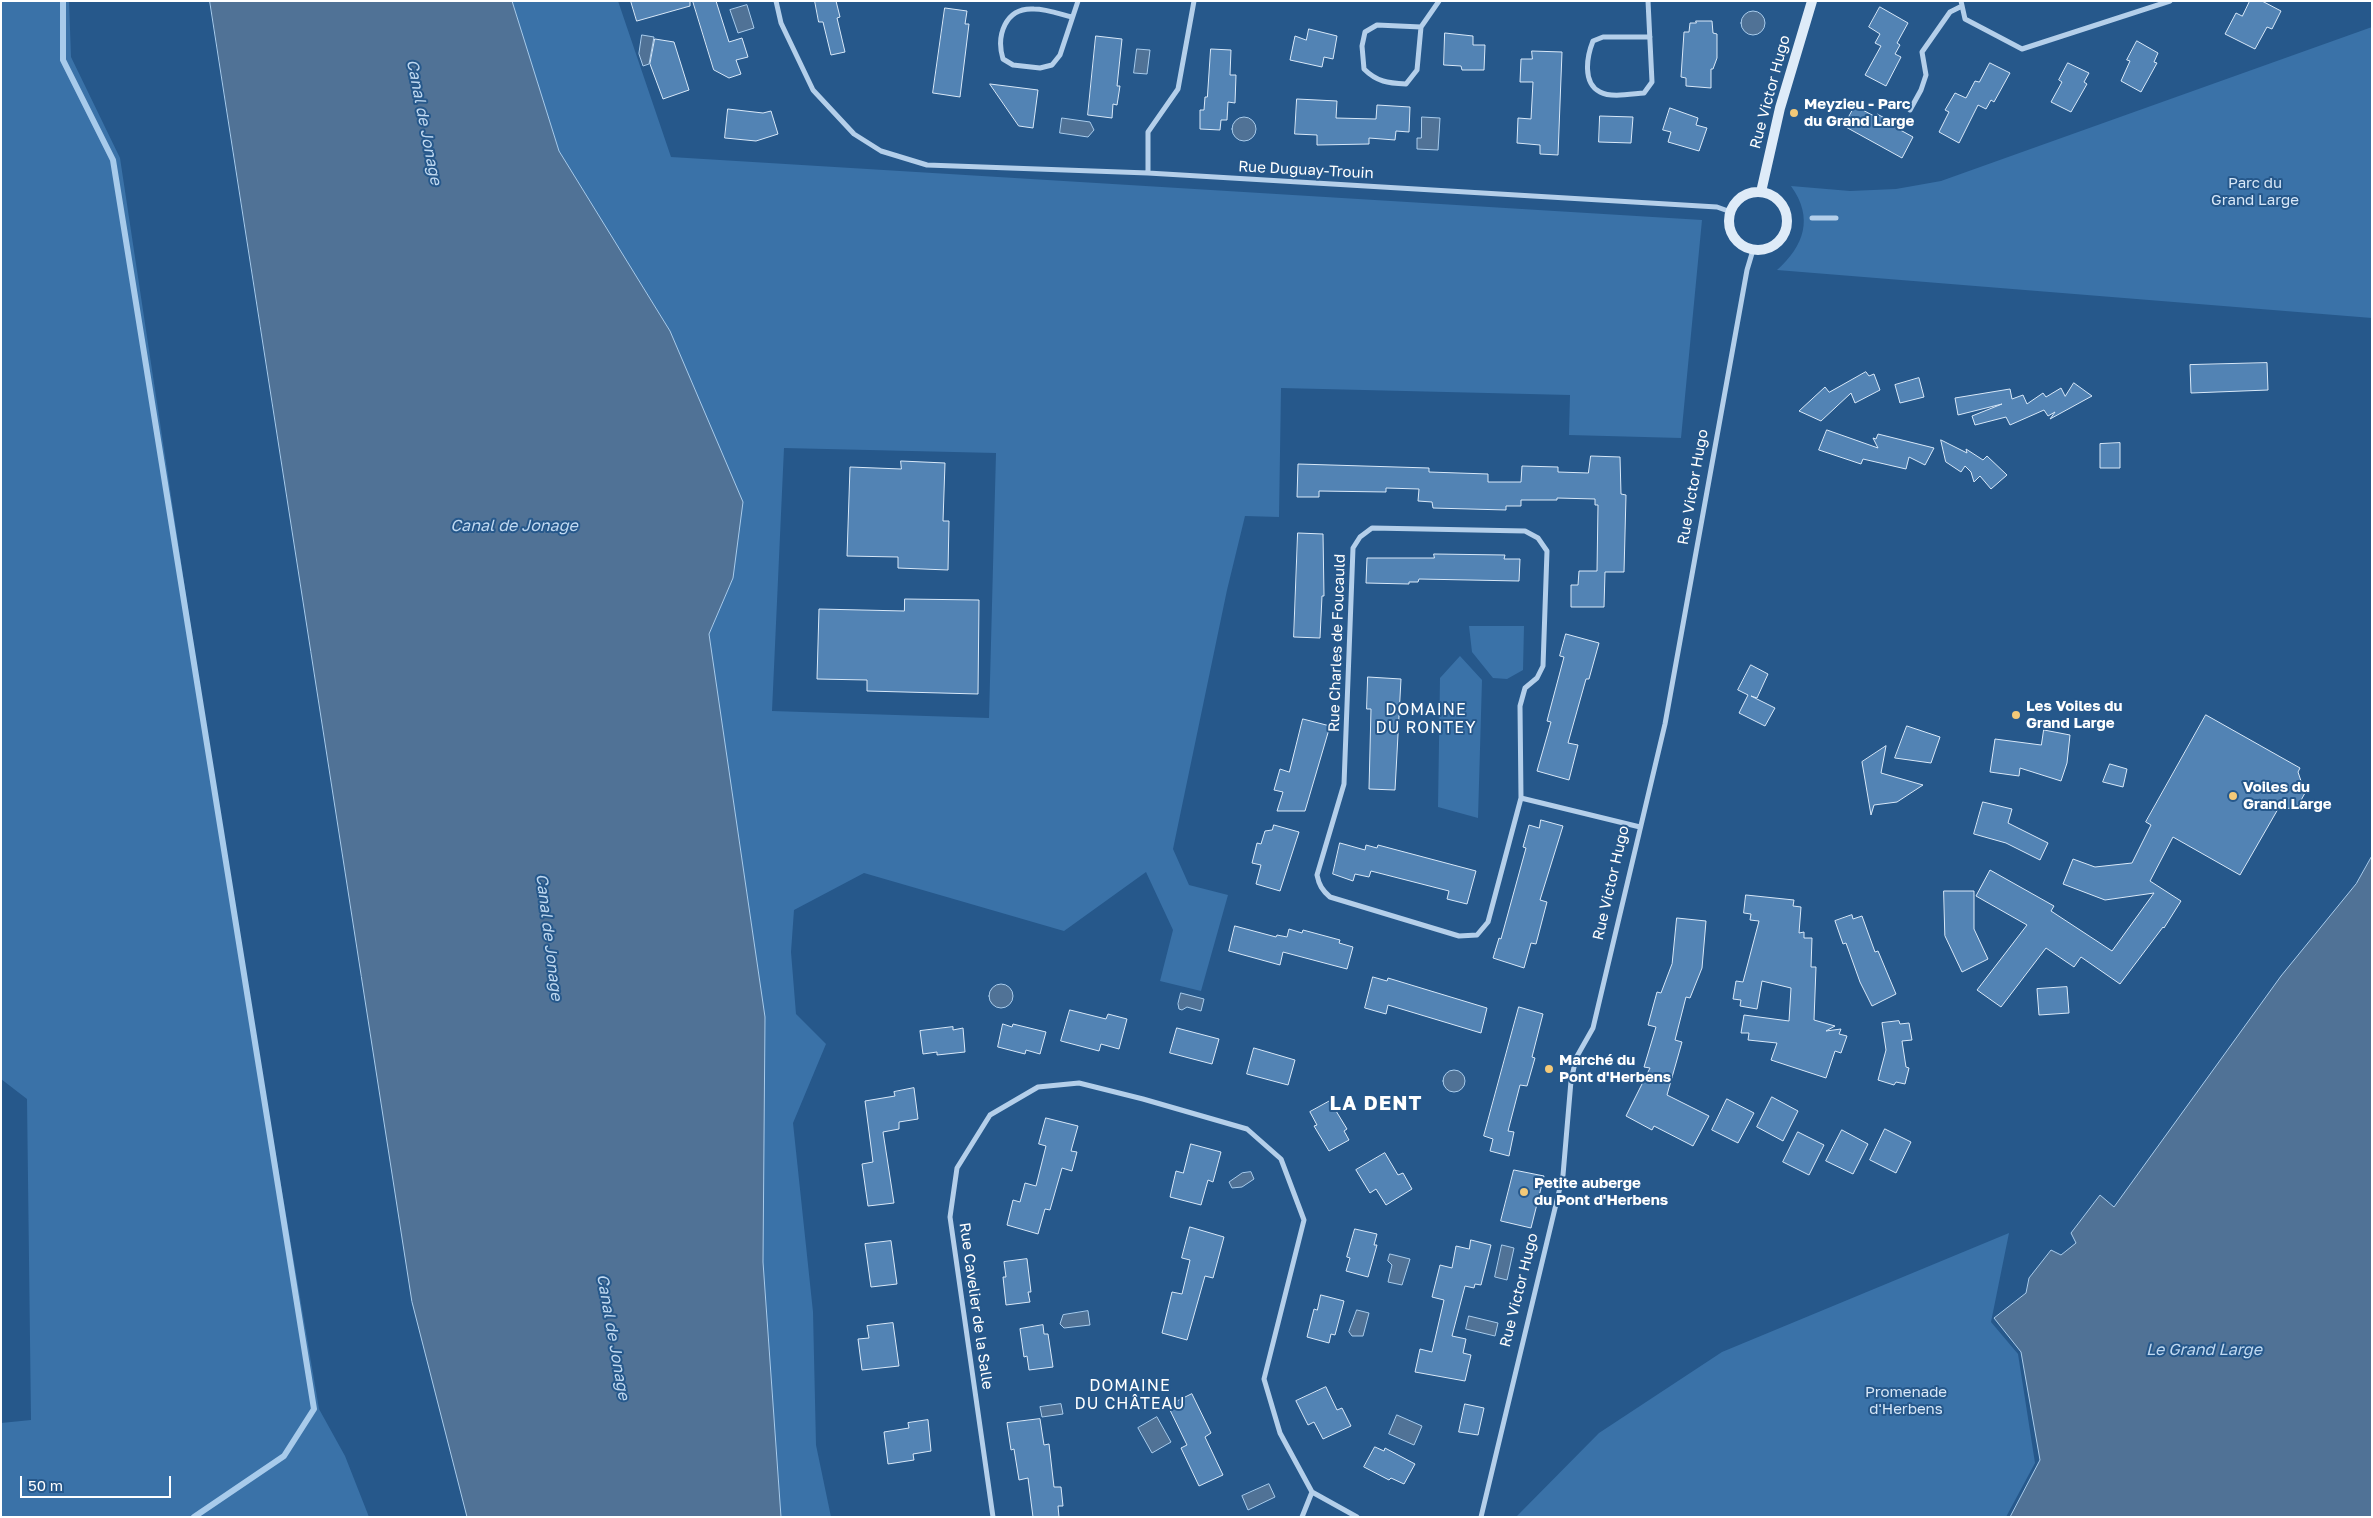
<!DOCTYPE html>
<html>
<head>
<meta charset="utf-8">
<style>
	body { margin:0 }
	#map { position:relative; width:2373px; height:1518px; overflow:hidden; background:#26588b; font-family:"Golos Text",sans-serif }
	canvas { display:block }
	.frame { position:absolute; inset:0; border:2px solid #fff; pointer-events:none }
	.scale { position:absolute; left:20px; top:1476px; width:151px; height:22px; box-sizing:border-box; border:2px solid #fff; border-top:0; padding-left:6px; font-size:15px; line-height:18px; white-space:nowrap; color:#fff; -webkit-text-stroke:4px #26588b; paint-order:stroke }
</style>
</head>
<body>
<div id="map">
<canvas width="2373" height="1518"></canvas>
<div class="frame"></div>
<div class="scale">50 m</div>
</div>
<script>
const g = document.querySelector('canvas').getContext('2d');
g.lineJoin = 'round';
function fill(path, color) {
  g.fillStyle = color;
  g.fill(path, 'evenodd');
}
function trace(path, color, width, dash) {
  g.strokeStyle = color;
  g.lineWidth = width;
  g.lineCap = dash ? 'butt' : 'round';
  g.setLineDash(dash || []);
  g.stroke(path);
}
function label(font, color, halo, rows, align = 'center') {
  g.font = font + ' "Golos Text",sans-serif';
  g.lineWidth = 4;
  g.setLineDash([]);
  g.textBaseline = 'middle';
  g.strokeStyle = halo;
  g.fillStyle = color;
  for (const [text, x, y, turn = 0] of rows) {
    g.save();
    g.translate(x, y);
    g.rotate((+turn || 0) * Math.PI / 180);
    g.textAlign = isNaN(turn) ? turn : align;
    if (halo) g.strokeText(text, 0, 0);
    g.fillText(text, 0, 0);
    g.restore();
  }
}
fill(new Path2D(`
	M1 1H69L71 57 120 158 228 873 319 1409 345 1456 369 1517H1V1423L31 1420 27 1099 1 1079Z
	M512 1H618L671 157 1702 220 1681 438 1569 435 1570 395 1281 388 1279 517 1245 516 1227 590 1173 849 1189 885 1228 895 1201 991 1160 981 1173 930 1146 872 1064 931 864 873 794 910 791 952 796 1014 826 1044 793 1123 813 1312 816 1445 831 1517H781L763 1262 765 1017 709 634 733 578 670 331 559 151ZM784 448 996 453 989 718 772 711Z
	M2372 27V318L1777 270C1804 246 1814 218 1791 186L1850 191 1896 189 1941 181Z
	M1469 626H1524L1523 670 1507 679 1493 678 1472 652Z
	M1460 656 1482 680 1478 818 1438 807 1440 678Z
	M2009 1233 1991 1322 2018 1354 2035 1463 2006 1517H1516L1599 1433 1722 1352Z`), '#3a72a8');
const water = new Path2D(`
	M210 1H512L559 151 670 331 743 502 733 578 709 634 765 1017 763 1262 781 1517H467L412 1302Z
	M747 5 754 28 738 33 730 10Z
	M1741 23a12 12 0 1 1 24 0a12 12 0 1 1-24 0Z
	M642 35 654 37 649 64 643 66 639 54Z
	M1137 49 1150 50 1147 74 1134 73Z
	M1422 117 1440 118 1438 150 1417 149V138H1421Z
	M1232 129a12 12 0 1 1 24 0a12 12 0 1 1-24 0Z
	M1062 118 1090 122 1094 130 1088 137 1060 133Z
	M2372 856V1517H2010L2040 1460 2021 1352 1994 1318 2026 1293 2029 1278 2051 1250 2061 1255 2076 1243 2071 1233 2100 1195 2114 1207 2281 976 2356 884Z
	M989 996a12 12 0 1 1 24 0a12 12 0 1 1-24 0Z
	M1181 993 1204 999 1201 1011 1187 1007 1182 1010 1179 1009 1178 1004Z
	M1443 1081a11 11 0 1 1 22 0a11 11 0 1 1-22 0Z
	M1251 1172 1254 1179 1242 1187 1232 1188 1229 1182 1242 1173Z
	M1502 1245 1514 1248 1507 1280 1495 1277Z
	M1390 1254 1410 1259 1402 1285 1388 1282 1392 1265 1388 1261Z
	M1357 1310 1369 1313 1363 1336H1352L1349 1332Z
	M1088 1311 1090 1325 1064 1328 1060 1324 1063 1315Z
	M1469 1316 1498 1323 1495 1336 1466 1329Z
	M1061 1404 1063 1414 1042 1417 1040 1407Z
	M1397 1415 1422 1426 1414 1445 1389 1434Z
	M1157 1417 1171 1442 1152 1453 1138 1428Z
	M1269 1484 1275 1497 1248 1510 1242 1496Z`);
fill(water, '#507296');
trace(water, '#a8cbeb', 1);
trace(new Path2D(`
	M63 1V60L113 160 314 1409 284 1456 194 1517`), '#a8cbeb', 6);
const building = new Path2D(`
	M631 1H690V6L637 21Z
	M693 1H716L729 42 742 38 748 57 736 60 741 74 729 78 714 70Z
	M815 1H836L840 17 837 18 845 52 831 55 823 22H819Z
	M2250 1H2262L2281 11 2272 29 2267 27 2255 49 2225 34 2236 13 2242 16Z
	M1880 7 1908 23 1897 43 1900 45 1895 54 1901 57 1886 86 1865 75 1881 46 1875 43 1880 34 1869 27Z
	M945 8 967 11 965 24H969L960 97 933 93Z
	M1696 21H1712L1713 33 1717 34V58L1713 69H1711V88L1686 86V78L1681 77 1684 32H1689L1690 23H1696Z
	M1309 29 1337 36 1333 59 1324 57 1322 67 1290 60 1295 36 1306 40Z
	M1445 33 1473 36V45H1485L1484 70H1462L1461 66 1444 65Z
	M1096 36 1122 39 1117 86H1120L1117 105 1113 104 1112 118 1088 115Z
	M655 39 674 42 689 90 663 99 650 64Z
	M2137 41 2158 53 2154 62 2157 63 2141 92 2121 81 2130 61 2127 60Z
	M1211 49 1231 50 1230 75H1236L1235 103 1228 102 1227 120H1221L1220 130 1200 129V110H1204L1205 97H1207Z
	M1532 51 1562 52 1558 155 1540 154V145L1517 143 1518 118 1531 119 1533 82H1520L1521 59H1532Z
	M1990 63 2010 73 1994 102 1991 100 1986 109 1978 105 1959 143 1939 132 1949 112 1945 110 1955 93 1966 98 1975 81 1979 82Z
	M2068 63 2089 73 2084 82 2087 84 2071 112 2051 102 2062 82 2059 80Z
	M990 84 1038 90 1033 128 1019 126Z
	M1297 99 1337 101 1336 118 1376 119 1377 105 1410 107 1409 132 1396 131 1395 140 1369 138V144L1317 145V135L1295 134Z
	M1855 106 1876 117 1877 114 1894 123 1893 126 1913 137 1902 158 1844 126Z
	M1670 108 1698 118 1696 125 1707 128 1699 151 1668 142 1671 132 1663 130Z
	M728 109 763 113 771 111 778 134 756 141 725 138Z
	M1600 116 1633 117 1631 143 1599 142Z
	M2267 363 2268 390 2191 393 2190 365Z
	M1866 372 1869 376 1874 374 1880 390 1855 403 1851 393 1821 421 1799 411 1825 387 1829 392Z
	M1919 378 1924 397 1900 403 1895 385Z
	M2074 383 2092 396 2050 419 2055 412 2048 416 2044 410 2010 425 2006 417 1975 425 1972 416 2002 404 1958 415 1955 398 2010 389 2012 399 2023 395 2027 404 2043 393 2046 397 2061 388 2065 396Z
	M1827 430 1878 448 1873 438 1876 439 1878 434 1934 448 1925 465 1909 457 1906 469 1863 459 1861 464 1819 450Z
	M1941 440 1967 453 1966 449 1983 460 1987 456 2007 475 1991 489 1980 476 1974 482 1971 472 1965 466 1961 472 1946 462Z
	M2120 443V468H2100V444Z
	M1591 456 1620 457 1621 494 1626 495 1624 572H1605L1604 607H1571V585H1578L1579 571H1597L1598 505H1595V499L1557 498V500H1521V506H1506V510L1433 508 1432 502 1418 501 1419 489 1386 488V492L1319 491V497H1297L1298 464 1429 468V472L1488 474V482H1521L1522 466 1558 467V472L1588 473Z
	M901 461 945 463 943 521H949L948 570 898 568V557L847 556 850 467 901 469Z
	M1298 533 1323 534 1324 596H1322L1320 638 1294 637Z
	M1434 554 1505 555 1504 559H1520L1519 581 1419 579 1418 582H1409V584L1366 583 1367 558H1434Z
	M905 599 979 600 978 694 867 691V680L817 679 819 609 904 611Z
	M1566 634 1599 643 1589 679H1586L1568 743 1578 745 1569 780 1537 771 1551 722 1547 721 1564 657 1560 656Z
	M1751 665 1768 674 1757 698 1751 696 1775 708 1765 726 1739 713 1748 695 1738 690Z
	M1368 677 1401 679 1395 790 1369 789 1371 709H1367Z
	M2206 715 2300 768 2298 772 2305 793 2299 804 2293 808 2278 809 2240 875 2173 837 2150 881 2181 901 2164 928 2163 927 2120 984 2081 957 2074 967 2046 948 2001 1007 1977 990 2027 925 1976 896 1990 870 2054 906 2051 911 2112 951 2154 893 2105 900 2063 884 2073 859 2095 867 2132 863 2151 825 2146 822Z
	M1303 719 1330 726 1305 811H1277L1283 792 1274 790 1280 769 1289 772Z
	M1907 726 1940 737 1931 763 1895 758Z
	M2044 730 2070 735 2067 763 2061 781 2020 768 2019 776 1990 772 1995 739 2041 745Z
	M1886 746 1881 773 1923 785 1897 802 1874 805 1871 815 1862 762Z
	M2110 764 2127 769 2123 787 2103 782Z
	M1983 802 2012 809 2008 823 2048 843 2040 860 2006 843 1974 834Z
	M1541 820 1563 826 1540 900 1547 902 1536 944 1531 943 1524 968 1493 958 1499 938 1501 939 1526 848 1523 847 1529 825 1539 828Z
	M1274 825 1299 832 1280 891 1256 884 1261 865 1252 863 1257 843 1261 844 1265 831 1272 830Z
	M1340 843 1365 850 1366 845 1377 848 1378 845 1476 871 1467 904 1447 899 1449 891 1371 871 1369 877 1355 874 1353 881 1333 874Z
	M1944 891H1974V929L1988 959 1962 972 1945 936Z
	M1746 895 1794 900 1793 906 1801 907 1799 933 1804 932V938H1812L1811 967H1816L1814 1020 1835 1026 1826 1031 1841 1029 1839 1034 1847 1036 1841 1053 1835 1051 1826 1078 1771 1060 1777 1043 1748 1040 1749 1033H1741L1744 1015 1789 1021 1791 988 1762 981 1757 1009 1740 1006 1741 1000 1733 999 1736 981 1743 982 1759 921 1750 920 1751 914 1744 913Z
	M1852 915 1853 919 1862 916 1875 952 1878 951 1896 994 1872 1006 1860 982 1846 943 1843 944 1835 921Z
	M1677 918 1706 921 1702 968 1690 998 1686 997 1675 1040 1682 1042 1667 1095 1709 1116 1693 1146 1654 1126 1652 1130 1626 1116 1650 1068 1644 1067 1656 1027 1648 1025 1657 992 1661 993 1672 964Z
	M1235 926 1276 937 1277 935 1287 937 1289 929 1302 933 1303 930 1340 940 1339 943 1353 947 1347 969 1283 952 1280 965 1229 951Z
	M1373 977 1387 981 1388 978 1487 1008 1481 1033 1388 1005 1386 1014 1365 1008Z
	M2067 987 2069 1013 2039 1015 2037 989Z
	M1519 1007 1543 1014 1532 1057 1535 1058 1527 1086 1520 1085 1508 1131 1514 1132 1509 1156 1490 1151 1493 1139 1484 1136Z
	M1070 1010 1106 1019 1108 1014 1127 1019 1119 1049 1101 1044 1099 1051 1061 1041Z
	M1899 1021 1900 1024 1909 1023 1912 1040 1902 1041 1906 1067 1909 1068 1905 1084 1896 1082 1894 1085 1878 1080 1886 1050 1882 1023Z
	M1003 1024 1012 1027 1013 1024 1046 1032 1040 1054 1026 1050 1025 1054 998 1047Z
	M953 1027V1030L963 1028 965 1052 937 1055V1052L923 1054 920 1031Z
	M1177 1028 1219 1039 1212 1064 1170 1053Z
	M1254 1048 1295 1060 1288 1085 1247 1074Z
	M914 1088 918 1119 899 1122V1129L883 1132 894 1203 868 1206 862 1164 873 1162 865 1101 895 1096 894 1092Z
	M1772 1097 1798 1111 1783 1141 1757 1127Z
	M1727 1099 1754 1113 1738 1143 1712 1130Z
	M1330 1101 1347 1129 1344 1131 1349 1140 1329 1151 1314 1126 1317 1125 1310 1112Z
	M1046 1118 1078 1126 1071 1151 1077 1152 1072 1171 1062 1168 1050 1210 1045 1209 1038 1234 1007 1225 1013 1200 1020 1202 1025 1183 1036 1186 1046 1146 1039 1144Z
	M1885 1129 1911 1142 1896 1173 1870 1160Z
	M1842 1130 1868 1144 1853 1174 1826 1161Z
	M1798 1132 1824 1145 1809 1175 1783 1162Z
	M1191 1144 1221 1152 1213 1182 1208 1180 1201 1205 1170 1197 1176 1171 1183 1173Z
	M1385 1153 1398 1175 1403 1173 1412 1189 1386 1205 1376 1189 1370 1193 1356 1170Z
	M1514 1170 1544 1176 1531 1228 1501 1221Z
	M1190 1227 1224 1237 1213 1278 1205 1276 1187 1340 1162 1333 1172 1292 1182 1294 1190 1260 1182 1258Z
	M1355 1229 1377 1234 1374 1245H1377L1368 1277 1346 1271 1350 1258 1347 1257Z
	M1471 1240 1491 1245 1481 1285 1475 1284 1474 1288 1465 1286 1452 1336 1466 1339 1463 1353 1471 1355 1465 1381 1415 1372 1420 1349 1432 1352 1444 1300 1432 1297 1440 1265 1452 1268 1456 1246 1469 1249Z
	M891 1241 897 1284 871 1287 865 1244Z
	M1027 1259 1031 1292H1028L1030 1302 1006 1305 1003 1277H1006L1004 1262Z
	M1321 1295 1344 1301 1335 1335 1331 1334 1329 1343 1307 1337 1314 1309 1317 1310Z
	M893 1323 899 1366 862 1370 858 1339 869 1338 867 1326Z
	M1043 1325 1044 1334H1048L1053 1367 1029 1370 1027 1356 1024 1357 1020 1329Z
	M1326 1387 1337 1410 1342 1408 1351 1426 1323 1439 1314 1422 1308 1425 1296 1401Z
	M1192 1394 1211 1433 1205 1437 1223 1475 1199 1486 1181 1448 1187 1445 1168 1406Z
	M1465 1404 1484 1408 1478 1435 1459 1432Z
	M1040 1419 1044 1445 1049 1444 1054 1487H1061L1063 1506H1058L1059 1517H1033L1028 1478 1019 1480 1014 1449 1011 1450 1007 1423Z
	M928 1420 931 1451 913 1454 914 1460 888 1464 884 1432 909 1428 908 1423Z
	M1375 1447 1384 1451 1385 1448 1415 1464 1404 1484 1391 1478 1389 1480 1364 1467Z`);
fill(building, '#5283b4');
trace(building, '#d8e8f8', 1);
trace(new Path2D(`
	M776 1 781 23 813 90 854 134 881 151 927 165 1148 173 1717 207 1731 212
	M1648 1 1652 82 1644 93C1631 94 1611 98 1600 92 1582 83 1587 56 1593 41L1603 37H1650
	M1961 1 1965 19 2022 49 2170 1
	M1072 17C1060 14 1046 9 1034 9 1005 7 996 36 1003 59L1013 65 1040 68 1052 65 1060 55 1078 1
	M1421 27 1377 25 1365 32 1362 46 1364 69C1377 82 1388 83 1406 84L1417 70 1421 27 1439 1
	M1910 110 1921 90 1926 75 1922 52 1950 12 1962 6
	M1148 173V132L1178 89 1194 1
	M1812 218H1836
	M1521 798 1520 706 1525 688 1537 678 1543 666 1547 551 1538 538 1525 531 1372 528 1360 537 1353 548 1344 784 1317 875C1319 885 1322 890 1330 897L1459 936 1477 935 1488 922 1521 798 1640 827
	M993 1517 950 1217 957 1168 990 1115 1038 1087 1079 1083 1143 1099 1247 1129 1281 1159 1304 1220 1264 1379 1280 1433 1312 1492 1357 1517
	M1302 1517 1312 1492
	M1481 1517 1563 1175 1571 1081 1576 1058 1593 1028 1665 724 1747 270 1753 250`), '#b4cfea', 5);
trace(new Path2D(`
	M1761 192 1780 108 1812 1
	M1729 221a29 29 0 1 1 58 0a29 29 0 1 1-58 0Z`), '#deebf8', 10);
for (const [x, y, r, color] of [
	[1794,113,5,"#f3c978"],
	[2016,715,5,"#f3c978"],
	[2233,796,5,"#f3c978"],
	[1549,1069,5,"#f3c978"],
	[1524,1192,5,"#f3c978"]
]) {
  const dot = new Path2D();
  dot.arc(x, y, r, 0, 2 * Math.PI);
  g.fillStyle = color;
  g.fill(dot);
  trace(dot, '#26588b', 2);
}
label('15px', '#fff', '#26588b', [
	["Rue Victor Hugo",1770,92,-75],
	["Rue Duguay-Trouin",1306,170,3],
	["Rue Victor Hugo",1693,487,-80],
	["Rue Charles de Foucauld",1337,643,-88],
	["Rue Victor Hugo",1611,883,-77],
	["Rue Victor Hugo",1519,1290,-76],
	["Rue Cavelier de la Salle",976,1306,82]
]);
label('bold 15px', '#fff', '#26588b', [
	["Meyzieu - Parc",1804,104],
	["du Grand Large",1804,121],
	["Les Voiles du",2026,706],
	["Grand Large",2026,723],
	["Voiles du",2243,787],
	["Grand Large",2243,804],
	["Marché du",1559,1060],
	["Pont d'Herbens",1559,1077],
	["Petite auberge",1534,1183],
	["du Pont d'Herbens",1534,1200]
], 'left');
label('15px', '#d8e8f8', '#26588b', [
	["Parc du",2255,183],
	["Grand Large",2255,200],
	["Promenade",1906,1392],
	["d'Herbens",1906,1409]
]);
label('italic 16px', '#c0d9f1', '#26588b', [
	["Canal de Jonage",424,122,79],
	["Canal de Jonage",514,526],
	["Canal de Jonage",549,937,83],
	["Canal de Jonage",613,1337,80],
	["Le Grand Large",2204,1350]
]);
g.letterSpacing = '1px';
label('16px', '#fff', '#26588b', [
	["DOMAINE",1426,710],
	["DU RONTEY",1426,728],
	["DOMAINE",1130,1386],
	["DU CHÂTEAU",1130,1404]
]);
g.letterSpacing = '0px';
g.letterSpacing = '1px';
label('bold 20px', '#fff', '#26588b', [
	["LA DENT",1376,1104]
]);
g.letterSpacing = '0px';
</script>
</body>
</html>
